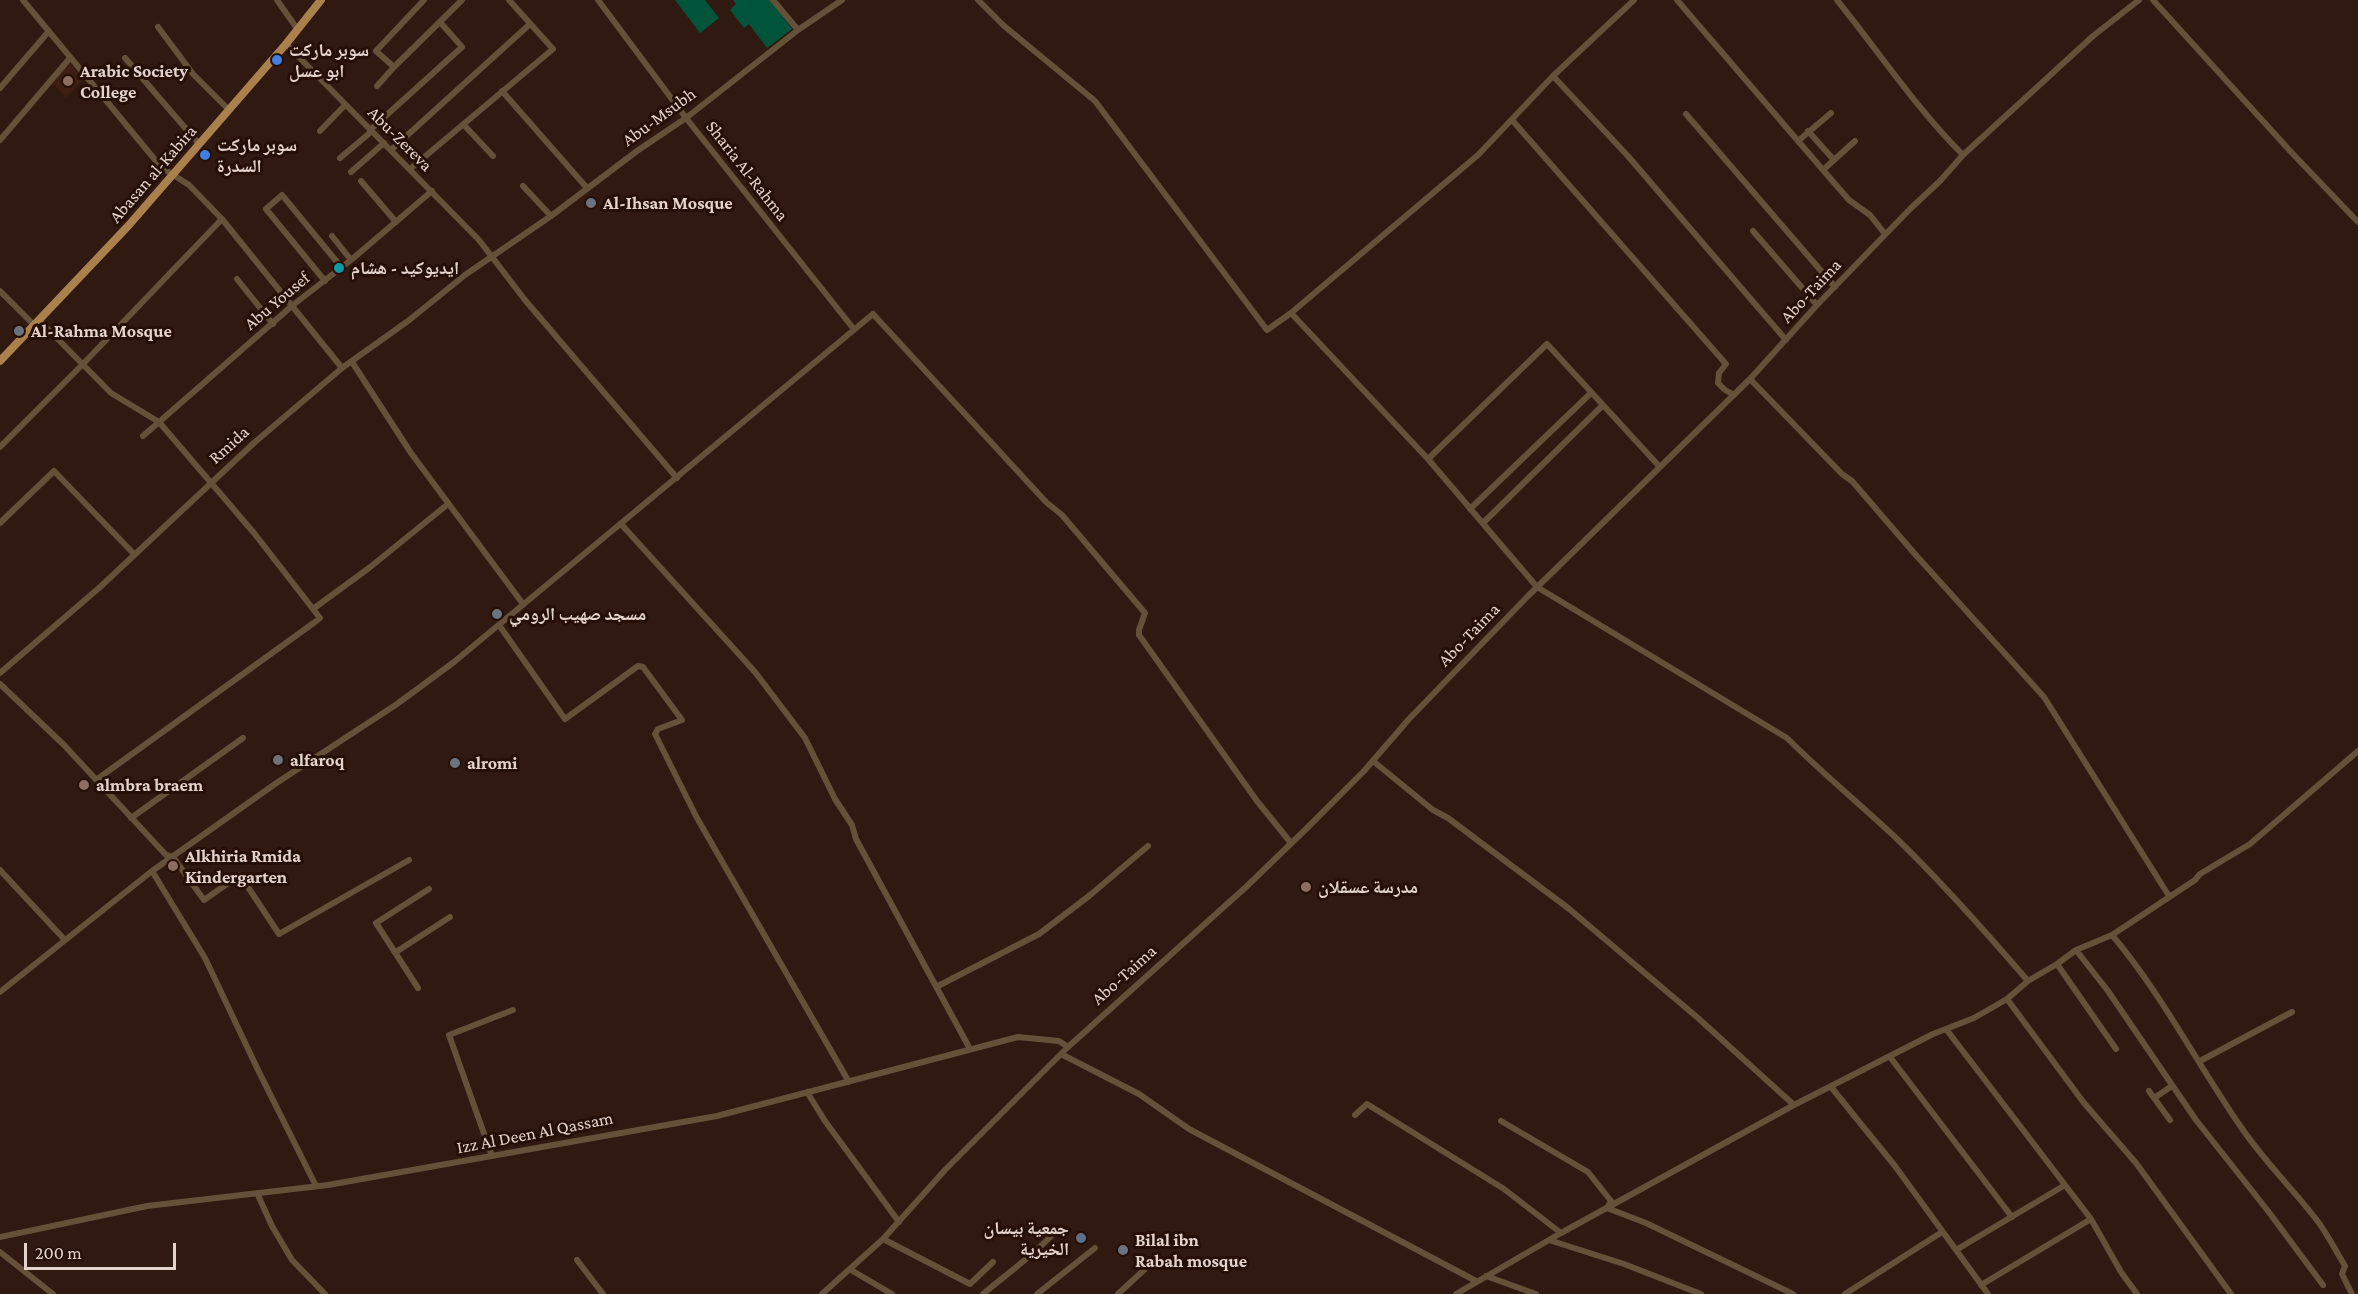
<!DOCTYPE html>
<html>
<head>
<meta charset="utf-8">
<style>
	body { margin:0 }
	#map { position:relative; width:2358px; height:1294px; overflow:hidden; background:#301910; font-family:"Crimson Pro",serif }
	canvas { display:block }
	.scale { position:absolute; left:24px; top:1243px; width:152px; height:27px; box-sizing:border-box; border:3px solid #e4d3cd; border-top:0; padding-left:8px; font-size:18px; line-height:21px; white-space:nowrap; color:#e4d3cd; -webkit-text-stroke:4px #260f07; paint-order:stroke }
</style>
</head>
<body>
<div id="map">
<canvas width="2358" height="1294"></canvas>
<div class="scale">200 m</div>
</div>
<script>
const g = document.querySelector('canvas').getContext('2d');
g.lineJoin = 'round';
function fill(path, color) {
  g.fillStyle = color;
  g.fill(path, 'evenodd');
}
function trace(path, color, width, dash) {
  g.strokeStyle = color;
  g.lineWidth = width;
  g.lineCap = dash ? 'butt' : 'round';
  g.setLineDash(dash || []);
  g.stroke(path);
}
function label(font, color, halo, rows, align = 'center') {
  g.font = font + ' "Crimson Pro","Noto Naskh Arabic",serif';
  g.lineWidth = 6;
  g.setLineDash([]);
  g.textBaseline = 'middle';
  g.strokeStyle = halo;
  g.fillStyle = color;
  for (const [text, x, y, turn = 0] of rows) {
    g.save();
    g.translate(x, y);
    g.rotate((+turn || 0) * Math.PI / 180);
    g.textAlign = isNaN(turn) ? turn : align;
    if (halo) g.strokeText(text, 0, 0);
    g.fillText(text, 0, 0);
    g.restore();
  }
}
fill(new Path2D(`
	M69 63 84 78 66 98 52 83Z`), '#3c1e12');
fill(new Path2D(`
	M675 0H705L719 18 700 33Z
	M733 0H770L792 29 767 48 749 24 744 28 730 10 736 4Z`), '#00543a');
trace(new Path2D(`
	M23 0 161 167 189 185 222 219 342 368
	M277 0 298 30
	M598 0 686 118 853 328
	M773 0 798 30
	M978 0 1003 25 1095 101 1267 330 1291 313 1428 459 1537 587 1787 738C1822 773 1859 803 1895 837 1942 882 1985 931 2028 981
	M1677 0 1823 170
	M1837 0C1879 52 1916 108 1963 155
	M2153 0 2292 153 2358 222
	M158 27 193 74 229 110
	M286 44 479 240 525 300 677 478
	M125 58 199 144
	M394 67 376 51 424 0
	M1553 76 1627 155 1786 340
	M377 86 394 67 462 0
	M0 88 49 31
	M502 91 587 188
	M1686 114 1835 287
	M1512 120 1726 364 1719 373 1718 383 1725 390 1734 395
	M464 125 493 156
	M370 130 462 47 440 22
	M320 131 345 105
	M1808 131 1834 160
	M0 140 70 58
	M1798 141 1831 113
	M1855 141 1823 170 1849 200 1870 215 1885 234
	M391 150 530 24
	M340 158 372 131
	M410 169 553 49 509 0
	M351 172 384 143
	M361 181 396 222
	M523 186 551 216
	M1753 231 1817 305
	M332 236 351 260
	M237 279 273 324
	M325 281 266 209 282 195 342 268
	M0 291 35 326
	M1291 313 1478 155 1553 76 1634 0
	M40 321 111 393 159 422 254 533 313 609 369 568 448 504
	M352 362 411 453 523 604
	M1750 379 1842 474 1852 481 1914 553 2044 697 2169 896
	M143 436 293 305 351 260 432 191
	M0 447 83 364 222 219
	M1428 459 1547 344 1659 466
	M1470 509 1591 393
	M0 523 54 471 134 554
	M1483 523 1603 405
	M621 524 755 672 805 738 835 799 852 825 856 839 970 1049
	M499 625 565 719 638 666 643 667 682 720 658 729 655 734 697 818 849 1082
	M0 673 99 588 255 442 342 368 408 321 465 275 551 216 637 151 686 118 798 30 842 0
	M0 684 64 745 166 855 173 857 204 900 240 875 279 934 409 860
	M1373 761 1433 810 1448 818 1568 908 1698 1018 1794 1105
	M96 780 315 622 320 618 313 609
	M131 818 243 738
	M0 870 64 939
	M152 871 205 958 258 1070 316 1186
	M2112 935C2162 994 2197 1064 2241 1127 2263 1160 2292 1188 2316 1219 2327 1233 2335 1250 2345 1266L2342 1274 2352 1294
	M2076 950 2108 991 2196 1120 2268 1211 2323 1285
	M396 952 450 917
	M2057 964 2116 1049
	M938 986 1039 934 1089 896 1148 846
	M418 988 376 923 429 889
	M0 992 152 871 275 784 397 704 454 662 873 314 1046 502 1062 515 1145 613 1139 630V635L1257 801 1291 843
	M2007 999 2084 1103 2136 1163 2231 1294
	M1946 1029 2091 1219 2121 1272 2137 1294
	M1061 1054 1139 1094 1189 1129 1476 1281
	M1890 1057 2012 1217
	M2200 1061 2292 1012
	M1831 1087 1895 1166 1988 1294
	M2149 1091 2170 1120
	M807 1092 825 1121 899 1222
	M2154 1098 2172 1086
	M1355 1115 1367 1104 1504 1189 1561 1233
	M1501 1121 1588 1172 1611 1201 1607 1208 1646 1223 1793 1294
	M492 1156 449 1035 513 1010
	M257 1193 272 1226 292 1260 325 1294
	M0 1237 147 1206 328 1185 717 1116 1018 1037 1059 1041 1068 1047
	M883 1239 970 1284 993 1262
	M1549 1240 1624 1264 1701 1294
	M1956 1250 2065 1185
	M0 1252 53 1294
	M577 1260 603 1294
	M851 1270 892 1294
	M1486 1276 1536 1294
	M1981 1285 2091 1219
	M822 1294 883 1239 945 1170 1068 1047 1246 887 1305 830 1364 771 1409 719 1528 596 1750 379 1817 305 1910 209 1940 181 1963 155 2093 36 2139 0
	M983 1294C1008 1273 1034 1255 1056 1231
	M1037 1294 1095 1248
	M1118 1294 1145 1269
	M1456 1294 1561 1233 1794 1105 1933 1034 1974 1018 2007 999 2028 981 2057 964 2076 950 2112 935 2195 880 2200 874 2250 844 2358 751
	M1845 1294 1942 1232`), '#655139', 6);
trace(new Path2D(`
	M0 361 129 225 286 44 321 0`), '#aa804d', 8);
for (const [x, y, r, color] of [
	[277,60,6,"#3f7fe0"],
	[68,81,6,"#8d6e63"],
	[205,155,6,"#3f7fe0"],
	[591,203,6,"#6b7280"],
	[339,268,6,"#0f9aa8"],
	[19,331,6,"#6b7280"],
	[497,614,6,"#6b7280"],
	[278,760,6,"#6b7280"],
	[455,763,6,"#6b7280"],
	[84,785,6,"#8d6e63"],
	[173,866,6,"#8d6e63"],
	[1306,887,6,"#8d6e63"],
	[1081,1238,6,"#5c6f8a"],
	[1123,1250,6,"#6b7280"]
]) {
  const dot = new Path2D();
  dot.arc(x, y, r, 0, 2 * Math.PI);
  g.fillStyle = color;
  g.fill(dot);
  trace(dot, '#260f07', 2);
}
label('bold 18px', '#e4d3cd', '#260f07', [
	["سوبر ماركت",289,50],
	["ابو عسل",289,71],
	["Arabic Society",80,71],
	["College",80,92],
	["سوبر ماركت",217,145],
	["السدرة",217,166],
	["Al-Ihsan Mosque",603,203],
	["ايديوكيد - هشام",351,268],
	["Al-Rahma Mosque",31,331],
	["مسجد صهيب الرومي",509,614],
	["alfaroq",290,760],
	["alromi",467,763],
	["almbra braem",96,785],
	["Alkhiria Rmida",185,856],
	["Kindergarten",185,877],
	["مدرسة عسقلان",1318,887],
	["جمعية بيسان",1069,1228,"right"],
	["الخيرية",1069,1249,"right"],
	["Bilal ibn",1135,1240],
	["Rabah mosque",1135,1261]
], 'left');
label('18px', '#e4d3cd', '#260f07', [
	["Abu-Msubh",659,117,-36],
	["Abu-Zereva",400,139,45],
	["Sharia Al-Rahma",747,171,52],
	["Abasan al-Kabira",153,174,-49],
	["Abo-Taima",1811,291,-47],
	["Abu Yousef",277,301,-40],
	["Rmida",229,445,-42],
	["Abo-Taima",1469,635,-46],
	["Abo-Taima",1124,975,-42],
	["Izz Al Deen Al Qassam",535,1133,-11]
]);
</script>
</body>
</html>
